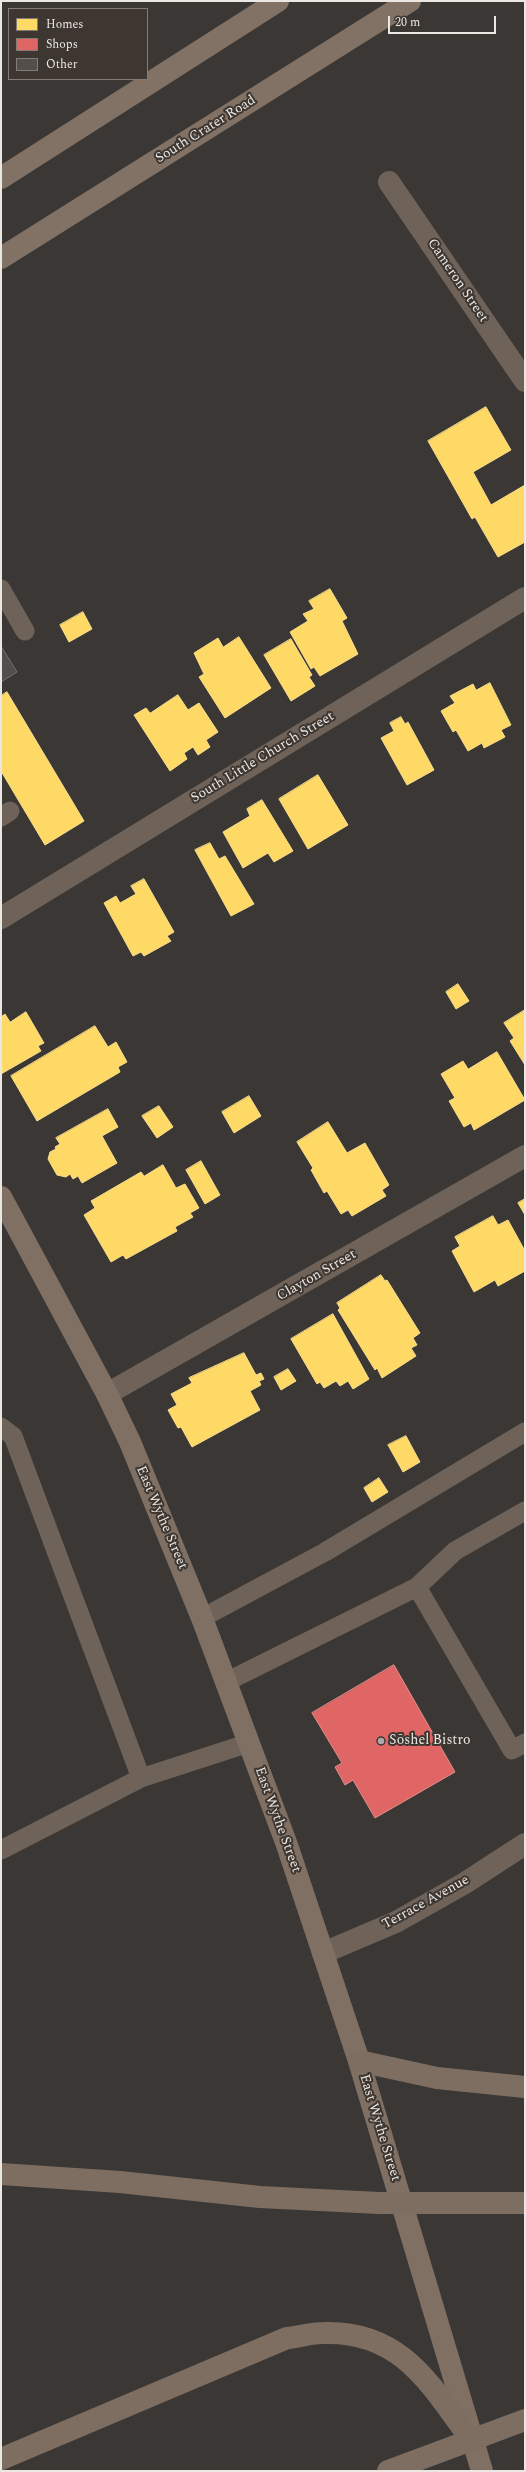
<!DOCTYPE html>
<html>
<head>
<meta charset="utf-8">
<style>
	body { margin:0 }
	#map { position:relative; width:526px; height:2472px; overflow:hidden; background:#3a3734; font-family:Spectral,serif }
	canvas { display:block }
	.frame { position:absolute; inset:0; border:2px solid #ebe7e3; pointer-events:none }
	.legend { position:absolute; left:8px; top:8px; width:140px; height:72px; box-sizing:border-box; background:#3d3631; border:1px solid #837d78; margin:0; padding:5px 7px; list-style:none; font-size:12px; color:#ebe7e3 }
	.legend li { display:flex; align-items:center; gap:8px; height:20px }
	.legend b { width:20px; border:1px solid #837d78 }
	.scale { position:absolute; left:388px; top:16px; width:108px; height:18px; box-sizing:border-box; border:2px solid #ebe7e3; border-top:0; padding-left:5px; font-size:12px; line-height:14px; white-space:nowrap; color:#ebe7e3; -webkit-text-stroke:3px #3d3631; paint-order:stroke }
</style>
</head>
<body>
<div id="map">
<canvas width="526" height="2472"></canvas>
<div class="frame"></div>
<ul class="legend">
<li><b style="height:11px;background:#ffd966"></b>Homes</li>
<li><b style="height:11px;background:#e06666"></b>Shops</li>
<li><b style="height:11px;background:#514e4c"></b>Other</li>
</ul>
<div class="scale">20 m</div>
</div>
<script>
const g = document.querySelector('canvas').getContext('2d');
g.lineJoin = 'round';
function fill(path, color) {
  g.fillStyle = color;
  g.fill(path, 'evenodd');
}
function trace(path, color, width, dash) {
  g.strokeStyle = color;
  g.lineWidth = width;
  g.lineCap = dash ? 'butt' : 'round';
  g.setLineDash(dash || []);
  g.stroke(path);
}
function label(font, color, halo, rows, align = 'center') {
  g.font = font + ' Spectral,serif';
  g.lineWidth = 4;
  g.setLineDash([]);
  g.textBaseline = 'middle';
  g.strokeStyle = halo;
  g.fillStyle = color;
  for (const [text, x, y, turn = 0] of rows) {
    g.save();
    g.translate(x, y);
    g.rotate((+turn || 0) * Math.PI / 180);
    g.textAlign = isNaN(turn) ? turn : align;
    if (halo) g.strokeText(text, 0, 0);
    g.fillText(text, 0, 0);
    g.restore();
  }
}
const homes = new Path2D(`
	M486 407 511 450 473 472 491 505 525 485V542L498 557 475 517 472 519 428 441Z
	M330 589 347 618 342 621 358 654 320 676 314 667 311 669 290 632 308 621 303 614 314 609 309 601Z
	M83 612 92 629 69 642 60 625Z
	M239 637 271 688 225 718 199 677 204 674 194 653 218 638 223 647Z
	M291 639 312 675 309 677 315 686 291 701 264 655Z
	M490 683 511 725 501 730 505 737 484 748 482 743 468 751 456 730 453 732 441 711 455 703 450 696 473 684 476 690Z
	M7 692 84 821 45 845 1 771V696Z
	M178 695 188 710 199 703 218 732 206 740 210 747 198 755 193 747 184 753 187 759 170 771 134 715 146 708 150 713Z
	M401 717 405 724 408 722 434 770 407 785 381 738 394 731 390 723Z
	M318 775 348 825 308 849 279 799Z
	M262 800 293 851 274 862 268 853 243 868 223 832 250 816 247 809Z
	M210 843 219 859 225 856 254 904 231 916 195 850Z
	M144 879 174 932 167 936 171 941 144 956 141 952 133 956 104 903 116 896 120 903 136 894 131 886Z
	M458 984 469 1001 456 1009 446 992Z
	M525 1010V1065L510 1041 514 1038 504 1023Z
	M26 1012 44 1043 38 1046 41 1051 1 1074V1017L5 1014 10 1022Z
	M95 1026 108 1047 116 1042 127 1062 118 1067 120 1072 37 1121 11 1076Z
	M497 1052 525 1100 474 1130 471 1123 464 1127 449 1101 455 1098 441 1074 463 1061 468 1069Z
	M249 1096 261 1116 234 1133 222 1112Z
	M159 1106 173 1127 157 1138 142 1116Z
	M108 1109 118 1127 102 1136 117 1163 82 1183 78 1176 73 1179 70 1174 66 1177 57 1175 48 1159 50 1152 56 1149 55 1147 60 1144 56 1138Z
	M328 1122 347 1153 365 1143 389 1185 382 1190 386 1196 352 1216 348 1210 341 1214 327 1191 324 1193 311 1170 313 1168 297 1142Z
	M201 1161 220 1195 205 1204 186 1170Z
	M163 1165 176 1188 185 1184 199 1208 190 1213 193 1217 175 1227 177 1231 126 1259 123 1255 111 1262 84 1215 95 1208 91 1201 141 1172 144 1176Z
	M525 1199V1215L518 1203Z
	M493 1216 498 1225 508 1220 525 1251V1271L498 1286 495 1280 474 1292 452 1251 460 1246 455 1237Z
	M381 1275 385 1281 387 1280 420 1333 413 1338 417 1345 411 1348 416 1356 382 1378 377 1368 375 1370 338 1310 340 1308 337 1303Z
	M333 1314 369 1379 353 1389 348 1381 340 1386 336 1381 324 1388 320 1382 317 1384 291 1339Z
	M244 1353 256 1375 261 1373 264 1379 259 1381 261 1385 250 1391 260 1410 192 1447 181 1427 178 1428 168 1410 177 1405 171 1394 192 1383 189 1378Z
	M288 1369 296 1381 281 1390 274 1377Z
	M406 1436 420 1462 403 1472 388 1445Z
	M379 1478 388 1492 372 1502 364 1488Z`);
fill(homes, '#ffd966');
trace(homes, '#f9dd8c', 1);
const shops = new Path2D(`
	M394 1665 455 1772 375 1818 353 1780 345 1785 335 1767 342 1763 312 1713Z`);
fill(shops, '#e06666');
trace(shops, '#e38d8c', 1);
const building = new Path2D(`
	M1 646 17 672 1 682Z`);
fill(building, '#514e4c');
trace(building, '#74716e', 1);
trace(new Path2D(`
	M1 589 25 631
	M1 817 10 811
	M1 1427 13 1436 141 1778
	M417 1587 455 1551 525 1511
	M202 1618 325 1552 525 1432
	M226 1682 417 1587 512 1750 525 1743
	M1 1850 141 1778 249 1743`), '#6e6259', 19);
trace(new Path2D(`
	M389 182 525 381
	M1 918 525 598
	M107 1394 525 1156
	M323 1953 396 1922 465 1883 525 1844`), '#6e6259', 22);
trace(new Path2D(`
	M1 178 278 1
	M1 258 410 1`), '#827265', 22);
trace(new Path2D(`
	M1 1197 107 1394 130 1442 202 1618 287 1845 359 2061 482 2471`), '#807064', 22);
trace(new Path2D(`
	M359 2061 437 2078 525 2087
	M1 2174 120 2182 260 2197 379 2203H525
	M1 2459 287 2338C299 2337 311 2333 323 2333 402 2330 431 2386 472 2441
	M388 2471 525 2420`), '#7e6e62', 22);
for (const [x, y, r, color] of [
	[381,1741,4,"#ada9a6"]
]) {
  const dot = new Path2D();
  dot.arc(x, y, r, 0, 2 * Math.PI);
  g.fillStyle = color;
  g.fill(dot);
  trace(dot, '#3d3631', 1.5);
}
label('14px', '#ebe7e3', '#3d3631', [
	["South Crater Road",206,130,-32],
	["Cameron Street",457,281,56],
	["South Little Church Street",263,758,-31],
	["Clayton Street",317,1276,-30],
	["East Wythe Street",161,1518,67],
	["East Wythe Street",277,1820,70],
	["Terrace Avenue",426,1903,-29],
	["East Wythe Street",379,2128,73]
]);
label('14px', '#ebe7e3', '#3d3631', [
	["Sōshel Bistro",389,1741]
], 'left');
</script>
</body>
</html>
